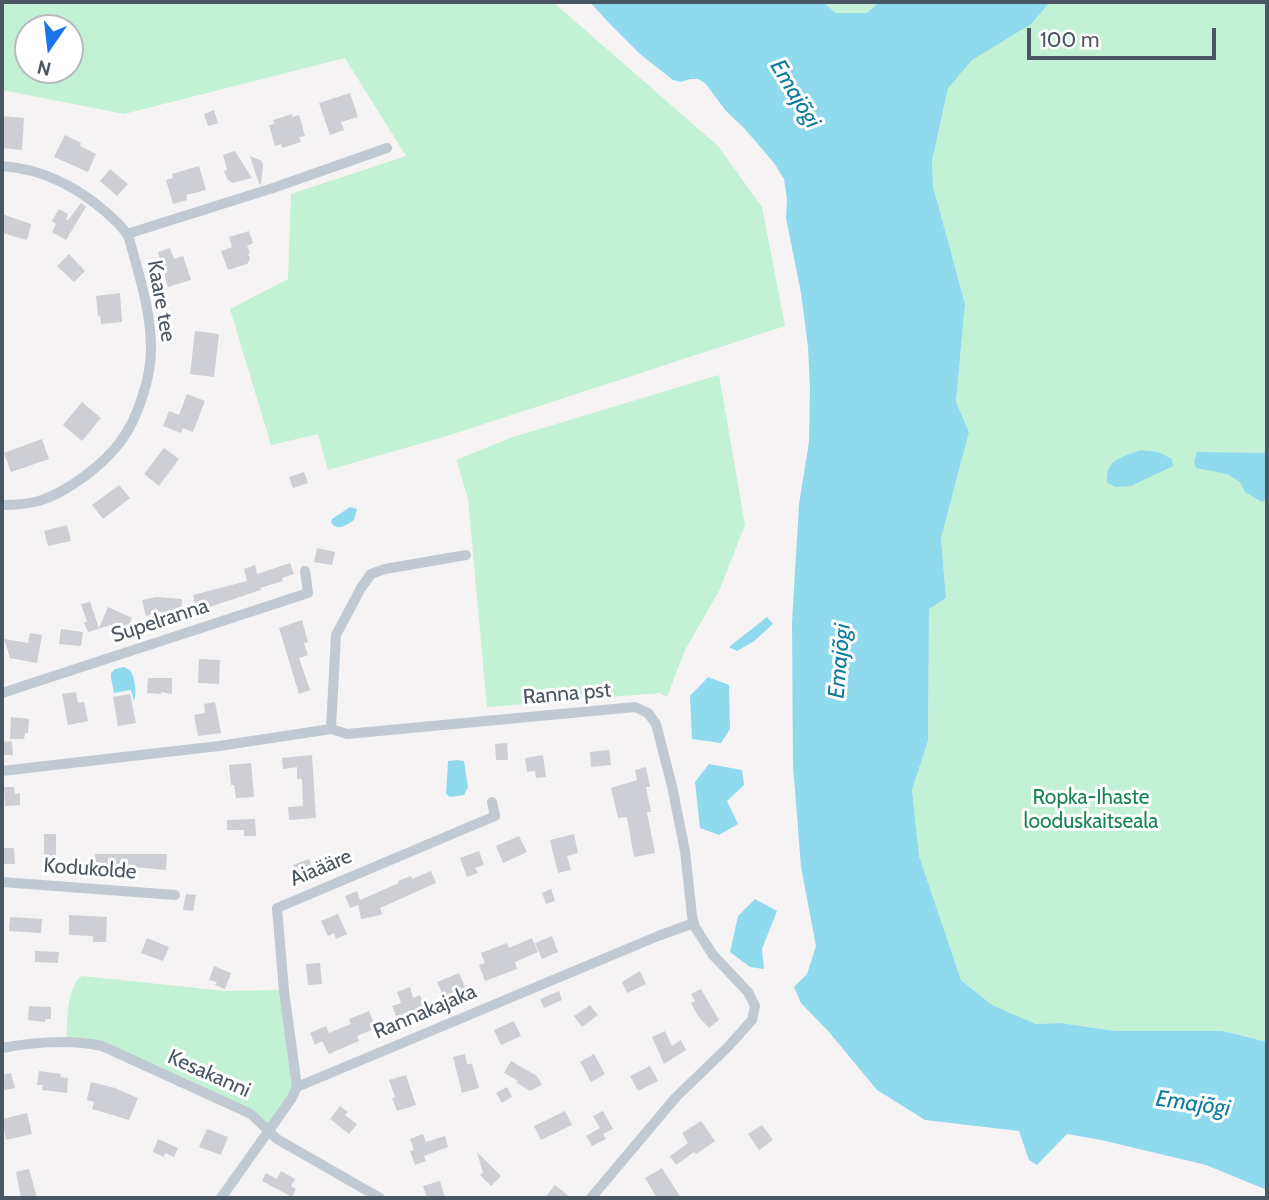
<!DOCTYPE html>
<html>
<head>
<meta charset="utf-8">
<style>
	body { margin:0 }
	#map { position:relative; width:1269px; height:1200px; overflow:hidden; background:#f5f3f3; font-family:Cabin,sans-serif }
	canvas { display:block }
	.frame { position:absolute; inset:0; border:4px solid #4a5661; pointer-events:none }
	.north { position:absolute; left:14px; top:14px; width:70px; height:70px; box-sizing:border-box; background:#fff; border:2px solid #b7bbc0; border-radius:50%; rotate:194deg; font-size:19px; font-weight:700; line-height:28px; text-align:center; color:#4a5661 }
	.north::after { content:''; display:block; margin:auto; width:24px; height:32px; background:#1a73e8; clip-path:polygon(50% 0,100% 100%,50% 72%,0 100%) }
	.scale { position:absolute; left:1027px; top:28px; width:189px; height:32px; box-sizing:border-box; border:4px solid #4a5661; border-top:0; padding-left:9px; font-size:21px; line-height:24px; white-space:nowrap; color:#4a5661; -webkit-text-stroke:5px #fff; paint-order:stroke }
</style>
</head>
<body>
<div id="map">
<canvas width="1269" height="1200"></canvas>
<div class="frame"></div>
<div class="north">N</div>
<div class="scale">100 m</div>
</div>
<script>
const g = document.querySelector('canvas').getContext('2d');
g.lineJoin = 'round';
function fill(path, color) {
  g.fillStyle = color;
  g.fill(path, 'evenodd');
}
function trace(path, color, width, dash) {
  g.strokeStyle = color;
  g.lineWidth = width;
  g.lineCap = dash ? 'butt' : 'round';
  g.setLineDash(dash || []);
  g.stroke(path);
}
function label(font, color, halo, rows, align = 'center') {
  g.font = font + ' Cabin,sans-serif';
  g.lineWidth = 6;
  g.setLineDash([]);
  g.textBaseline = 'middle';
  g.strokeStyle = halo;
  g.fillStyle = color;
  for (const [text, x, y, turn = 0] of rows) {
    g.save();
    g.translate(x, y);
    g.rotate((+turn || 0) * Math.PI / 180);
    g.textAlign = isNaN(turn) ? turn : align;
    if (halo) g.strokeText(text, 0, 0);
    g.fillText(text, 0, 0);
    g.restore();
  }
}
fill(new Path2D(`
	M2 2H553L718 146 762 207 785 326 447 436 328 470 318 434 271 445 230 309 288 279 291 194 406 156 345 58 124 114 2 90ZM70 28V70H28V28Z
	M823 2H1267V1042L1223 1031H1116L1060 1023 1036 1024 992 1005 961 980 919 856 912 790 928 741 929 608 946 598 941 538 969 432 956 402 965 304 933 186 932 161 944 107Z
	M719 375 745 525 719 591 685 650 667 697 660 693 487 707 468 498 456 460 513 437Z
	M82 976 225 991 284 990 297 1090 273 1126 156 1065 122 1054 66 1043C68 1024 66 985 82 976Z`), '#c3f1d5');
fill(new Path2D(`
	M590 2H823L836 13H867L879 2H1050L1031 24 972 60 948 88 932 161 933 186 965 304 956 402 969 432 941 538 946 598 929 609 928 741 912 790 919 856 961 980 992 1005 1036 1024 1060 1023 1116 1031H1223L1267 1042V1190L1206 1165 1101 1140 1067 1134 1037 1165 1029 1160 1019 1131 925 1120 877 1090 829 1032 801 1003 794 987 807 974 816 946 801 867 793 765 792 623 799 504 809 442 810 388 808 347 801 293 786 218 787 199 784 179 774 163 744 128 726 111 705 83 698 79H690L681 82 673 80 640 54 608 22Z
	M1140 450 1158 452 1172 459 1173 466 1131 486 1116 487 1107 483C1105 459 1121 458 1140 450Z
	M1197 452 1267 453V500L1262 502 1245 492 1240 482 1227 474 1196 468 1194 461Z
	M350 507 357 509 354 520C347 525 336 532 331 522L332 519Z
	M767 617 773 624 754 641 737 651 729 647Z
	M124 667 130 670C135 678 137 692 134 701L131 690 114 693 111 678V673L115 669Z
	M708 677 729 685 730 729 721 743 692 739 690 696Z
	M458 760 464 761 468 787 464 795 450 797 446 794 448 761Z
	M709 764 742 770 744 785 727 801 738 824 719 835 700 828 695 782Z
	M755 899 777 911 762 949 764 969 750 967 730 952 738 916Z`), '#90daee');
fill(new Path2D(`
	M350 93 358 117 341 122 344 130 330 135 319 103Z
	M214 110 218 123 208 126 204 114Z
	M292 114V117L299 115 305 136 299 137 301 142 282 148 281 144 275 146 269 125 274 124 273 120Z
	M2 116 24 118 22 150 2 148Z
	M65 135 81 143 80 146 96 154 88 172 54 157Z
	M235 151 252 178 233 183 228 180 224 171 227 170 223 155Z
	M250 156 262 161 263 165 261 184H259Z
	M199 166 206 190 186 195 187 200 173 204 166 180 173 178 172 174Z
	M110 169 128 184 117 196 100 181Z
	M81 203 86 207 66 240 52 232 56 224 52 221 59 209 68 214 66 219 68 220Z
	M2 214 31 224 27 240 2 233Z
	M249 231 253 243 247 246 250 252 248 255 250 257 249 261 247 264 228 270 221 251 232 247 229 237Z
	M170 248 174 259 183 256 191 280 168 287 158 252Z
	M69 254 85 271 74 282 57 266Z
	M120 293 122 322 101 324 100 315 98 316 96 296Z
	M195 331 219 334 214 377 190 374Z
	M187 394 205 401 193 432 183 428 181 433 163 426 169 411 179 415Z
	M82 402 101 418 82 441 63 425Z
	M42 439 49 459 11 472 4 453Z
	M164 448 179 459 159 486 144 474Z
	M304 472 308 483 293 488 289 477Z
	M119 485 130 498 103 519 92 505Z
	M67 525 71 541 48 546 44 531Z
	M317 548 335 552 332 565 314 562Z
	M290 563 294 574 282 578 283 581 260 588 261 590 197 611 193 595 247 581 244 569 255 565 257 574Z
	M156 597 182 599 181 614 159 612 146 616 142 600Z
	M90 602 99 628 108 607 132 618 126 631 111 625 88 632 84 622H87L81 604Z
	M302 620 308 642 304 643 308 655 299 658 310 690 299 694 279 628Z
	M61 629 83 632 81 646 59 644Z
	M30 633 42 635 37 663 10 658 4 639 28 643Z
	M199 659 220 660 219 684 198 683Z
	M148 678H172V694L161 692V694L147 693Z
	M76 692 78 703 84 702 88 721 68 725 62 694Z
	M130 694 136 723 118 726 113 697Z
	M215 702 221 733 198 736 194 715 205 713 204 704Z
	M11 717 29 719 28 733H25L24 739H10Z
	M12 741 13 755H2V742Z
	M507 743 508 760H496L495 744Z
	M609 750 611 765 591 767 590 752Z
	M312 755 316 818 289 820 288 807 303 806 302 779H297V767L283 769 282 758Z
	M543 755 546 777 536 778 535 771 527 772 525 758Z
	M251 763 254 797 236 798 234 785H231L229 765Z
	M646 767 650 787H646L651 812H647L655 853 634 857 627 817 618 818 611 788 637 780 635 770Z
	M4 787H14L15 794 20 793V805L5 806Z
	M255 819 256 836H244V830H227V820Z
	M44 834H56V864H44Z
	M574 834 578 853 567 856 571 870 558 873 550 840Z
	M519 836 527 852 503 863 496 846Z
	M3 848H14L15 864H3Z
	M479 851 484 865 475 868 478 873 467 877 460 858Z
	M95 854H167L166 870 133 867H94Z
	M309 859 315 873 301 879 300 875 298 876 293 865Z
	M431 871 436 883 380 908 382 914 376 916 361 919 358 905 350 908 345 896 357 891 360 900 399 883 398 881 411 876 412 879Z
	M551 889 555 901 546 904 542 893Z
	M186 894 196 895 193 911 183 910Z
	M338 914 347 934 336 939 334 933 328 936 321 921Z
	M69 915 107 917 106 942H93V936L69 935Z
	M10 917 42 919 41 933 9 931Z
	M552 936 558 952 542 959 535 943Z
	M147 938 169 947 163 961 141 953Z
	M532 938 538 952 515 962 517 969 485 981 479 965 485 963 481 953 507 943 509 948Z
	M35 951 59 952 58 963 35 962Z
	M320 963 322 984 308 985 306 964Z
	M214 966 231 973 225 989 215 985 217 982 209 980Z
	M640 971 646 984 627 993 622 982Z
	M459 973 466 989 444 998 437 982Z
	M410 987 413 998 420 995 424 1005 420 1007 421 1011 398 1020 392 1006 401 1003 397 992Z
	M701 989 719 1020 709 1028 698 1016 691 1003 695 1001 691 994Z
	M559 991 562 1000 544 1008 540 999Z
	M590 1005 598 1015 582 1027 574 1016Z
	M29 1006 51 1007V1019H45V1022L28 1020Z
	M369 1011 376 1028 357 1036 359 1041 329 1054 322 1041 315 1045 310 1033 326 1026 329 1033 351 1024 349 1019Z
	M514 1021 521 1036 501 1045 494 1030Z
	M665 1031 672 1046 681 1040 686 1050 664 1064 652 1037Z
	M465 1054 467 1064H472L479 1088 462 1093 453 1057Z
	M594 1054 605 1074 591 1082 580 1062Z
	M511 1061 537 1076 542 1085 530 1091 516 1082 518 1081 504 1073Z
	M650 1066 658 1081 638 1091 630 1076Z
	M39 1071 61 1074 60 1077 68 1078 67 1093 42 1090 43 1085H37Z
	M11 1073 15 1088 4 1090 2 1075Z
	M406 1075 416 1105 397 1111 392 1098 395 1097 389 1080Z
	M91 1082 115 1088 138 1098 129 1120 92 1109 94 1102 87 1100Z
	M507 1087 512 1097 502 1103 496 1093Z
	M340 1106 348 1112 345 1115 357 1124 349 1134 330 1119Z
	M565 1111 572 1125 541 1140 534 1126Z
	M603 1111 613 1129 603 1134 606 1139 592 1146 586 1136 600 1128 593 1116Z
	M27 1113 32 1134 6 1140 2 1119Z
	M701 1121 715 1141 696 1154 694 1152 676 1165 670 1156 688 1143 682 1133Z
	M762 1125 773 1140 759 1150 748 1134Z
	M207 1129 228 1137 221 1155 199 1147Z
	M423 1134 426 1142 445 1136 448 1147 424 1156 426 1161 415 1165 410 1151 414 1150 410 1139Z
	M158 1139 178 1148 174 1157 165 1153 164 1157 153 1152Z
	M477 1152 501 1176 491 1186 480 1175 483 1173Z
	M662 1168 681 1198H657L645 1178Z
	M29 1169 37 1198H21L16 1172Z
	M281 1171 295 1179 291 1186 296 1189 292 1197 262 1181 266 1173 277 1179Z
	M440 1181 445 1198H427L423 1186Z
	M555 1185 571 1198H545Z`), '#cdcfd5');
trace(new Path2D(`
	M2 166C43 169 76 186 107 213 116 221 124 228 129 238 139 275 151 311 151 349 151 377 138 418 121 441 103 465 68 492 39 501 27 504 14 505 2 505
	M127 234 273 188 387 148
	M2 693 308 593 305 571
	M331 729 336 635 361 588 371 574 385 569 466 555
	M2 771 219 746 331 729 347 734 635 707 648 713 656 724 672 786 685 851 692 916 695 927 713 955 748 992 755 1006 752 1020 727 1048 676 1097 591 1198
	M2 882 175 895
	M2 1048C34 1042 70 1039 102 1046L251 1114 277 1139 380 1198
	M297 1087 284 991 277 908 495 816 492 802
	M221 1198 292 1098 297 1087 658 936 694 923`), '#c1cad2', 10);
label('21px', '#4a5661', '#fff', [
	["Kaare tee",161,301,80],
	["Supelranna",160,621,-18],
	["Ranna pst",567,694,-5],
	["Aiaääre",321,868,-23],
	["Kodukolde",90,869,4],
	["Rannakajaka",425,1012,-23],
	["Kesakanni",209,1074,24]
]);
label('21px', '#17864f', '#fff', [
	["Ropka-Ihaste",1091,798],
	["looduskaitseala",1091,822]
]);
label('italic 23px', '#0c7c9b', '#fff', [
	["Emajõgi",795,94,59],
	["Emajõgi",840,661,-85],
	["Emajõgi",1193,1104,8]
]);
</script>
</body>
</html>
